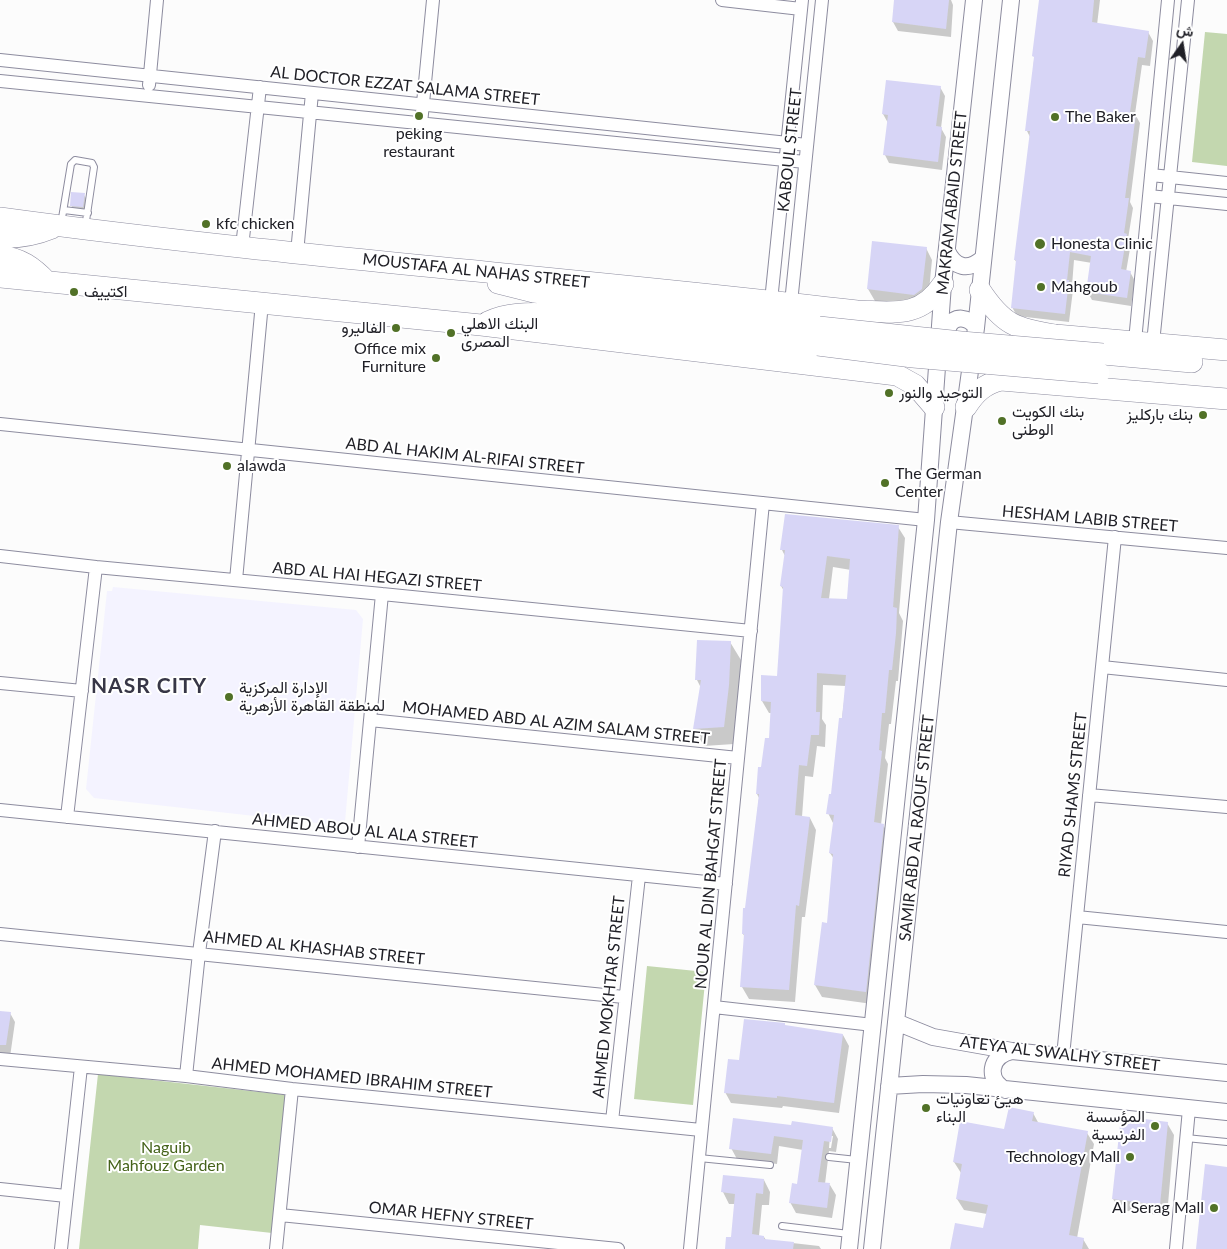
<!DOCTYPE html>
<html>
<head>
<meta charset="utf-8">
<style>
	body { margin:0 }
	#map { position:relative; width:1227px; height:1249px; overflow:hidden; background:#fcfcfc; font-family:Lato,Vazirmatn,sans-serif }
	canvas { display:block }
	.north { position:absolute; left:1157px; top:20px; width:50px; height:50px; -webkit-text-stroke:4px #fff; paint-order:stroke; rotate:13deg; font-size:14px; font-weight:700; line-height:20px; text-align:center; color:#202027 }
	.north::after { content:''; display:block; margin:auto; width:18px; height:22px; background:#202027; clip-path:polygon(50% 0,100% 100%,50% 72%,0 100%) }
</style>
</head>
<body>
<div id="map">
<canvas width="1227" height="1249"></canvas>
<div class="north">ش</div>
</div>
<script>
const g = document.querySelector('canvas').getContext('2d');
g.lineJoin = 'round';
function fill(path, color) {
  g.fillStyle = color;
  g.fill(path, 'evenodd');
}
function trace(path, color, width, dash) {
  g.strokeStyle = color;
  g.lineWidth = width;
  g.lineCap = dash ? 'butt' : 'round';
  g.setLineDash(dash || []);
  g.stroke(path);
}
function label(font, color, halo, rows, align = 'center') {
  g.font = font + ' Lato,Vazirmatn,sans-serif';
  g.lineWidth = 4;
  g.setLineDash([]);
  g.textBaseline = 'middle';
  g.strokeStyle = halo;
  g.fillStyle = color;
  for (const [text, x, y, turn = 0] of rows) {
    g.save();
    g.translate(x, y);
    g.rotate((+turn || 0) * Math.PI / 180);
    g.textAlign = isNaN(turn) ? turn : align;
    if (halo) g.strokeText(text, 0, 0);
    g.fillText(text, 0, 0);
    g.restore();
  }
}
fill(new Path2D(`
	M113 587 356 610 363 619 345 822 336 821 335 825 94 798 86 789 107 591H112Z`), '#f4f3ff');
fill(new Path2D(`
	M1205 32 1227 34V166L1192 162Z
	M647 966 706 972 693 1105 634 1099Z
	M98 1074 287 1095 272 1233 200 1225 198 1249H79Z`), '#c3d7af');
fill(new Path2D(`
	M895 0H951L953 5 951 37 898 31 893 22Z
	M1040 0H1100L1097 25 1148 32 1153 41 1150 66 1142 65 1135 114 1140 123 1130 202 1133 208 1128 239 1131 243 1126 272H1130L1135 281 1131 306 1092 300 1087 291 1092 263 1074 260 1072 286 1073 290 1069 322 1017 316 1012 307 1017 263 1015 260 1030 137 1027 131Z
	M940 87 945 96 941 128 946 137 942 170 889 163 885 155 888 123 883 114Z
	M84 195 87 200 86 212 74 211 71 205Z
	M926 248 932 260 928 301 921 306 875 301 868 289Z
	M898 527 905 538 899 613 903 621 898 681H896L891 724H889L885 758 888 764 881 825H883L890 837 872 1004 822 997 815 985 828 924 834 859 830 853 834 825 828 813 832 795 846 686 823 685 822 719 826 725 825 747 817 746 813 777 805 776 802 817 810 818 816 830 805 917H802L795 1002 749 999 742 987 745 937 743 934 759 798 757 794 770 740 772 713H769L762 701 778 677 784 591 781 586 785 556 782 550ZM833 567 851 570 848 601 829 599Z
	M730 642 741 660 739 703 734 744 704 746 694 729 701 688 697 680Z
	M0 1012 10 1013 15 1022 10 1057 0 1056Z
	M785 1026 843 1035 849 1046 839 1113 783 1106 782 1108 731 1103 725 1092 740 1061Z
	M1033 1113 1039 1124 1087 1133 1094 1144 1077 1238 1083 1239 1089 1249H952L984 1230 987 1214 964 1210 957 1199 961 1173 954 1162Z
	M1167 1123 1174 1135 1167 1216 1120 1210 1113 1199Z
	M792 1127 832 1128 838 1139 836 1152 829 1151 825 1184 830 1185 836 1195 832 1218 796 1213 790 1202 798 1185 803 1150 779 1146 777 1164 737 1159 731 1148ZM830 1136H833L831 1148H829Z
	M764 1180 770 1192 769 1205H762L759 1236 764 1237 766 1240 819 1246 821 1249H726L732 1238 736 1204H729L723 1192Z`), '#0003');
fill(new Path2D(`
	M894 0H949L946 29 892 22Z
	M1039 0H1094L1092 22 1149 31 1145 58 1138 57 1130 112 1136 113 1125 198H1129L1124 233 1127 234 1121 269 1131 271 1127 298 1086 292 1091 256 1070 252 1067 280H1069L1065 314 1011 308 1016 260H1014L1030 131H1025L1034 57 1032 56Z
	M886 80 941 86 936 126 942 127 938 162 883 155 888 115 882 114Z
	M71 192 85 193 83 207 70 206Z
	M872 241 927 247 922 289 914 295 867 289Z
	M785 514 899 525 893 607 897 608 896 633 892 670H889L885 713H882L879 750 882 751 874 822 884 824 866 992 814 985 822 922 827 923 833 854 829 853 834 815 826 814 829 794H831L839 718H842L846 675 817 673 816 712H820L819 735H811L807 766 799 765 795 815 810 817 799 906 796 905 789 990 740 987 744 934H742L743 908H745L759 794H756L758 767H761L765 738H769L771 702 761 701V675L777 676 783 587 780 586 785 550H780ZM827 556 850 559 847 599 821 598Z
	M697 640 731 641 729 685 724 727 693 729 701 680H695Z
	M0 1011 11 1012 6 1045H0Z
	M744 1019 785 1023V1025L843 1034 834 1103 777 1096V1098L724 1093 728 1059 739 1060Z
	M1009 1107 1034 1112 1032 1121 1088 1131 1069 1235 1084 1238 1082 1249H950L955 1223 983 1228 988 1205 956 1199 962 1164 953 1162 960 1121 1004 1129Z
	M1121 1116 1168 1122 1160 1205 1112 1199Z
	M733 1118 791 1125 792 1121 833 1127 831 1142 824 1141 818 1182 830 1183 827 1208 789 1203 792 1183 797 1184 803 1140 774 1136 771 1154 729 1149Z
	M1205 1164 1227 1167V1249H1196Z
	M723 1175 764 1179 763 1194 756 1193 752 1234 764 1236V1239L794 1242 793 1249H725L726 1237H731L735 1194 721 1192Z`), '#d7d5f6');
const service = new Path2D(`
	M64 210 88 213
	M60 223 62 218 71 164 75 160 92 163 94 167 86 221 87 226
	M1186 1138 1227 1142
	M829 1157 857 1160
	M699 1158 770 1165
	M782 1226 849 1234`);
const minor = new Path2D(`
	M722 0 801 9
	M0 60 807 145
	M0 81 805 162
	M149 85 157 0
	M421 124 433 0
	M1151 175 1227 183
	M1149 196 1227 204
	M242 247 260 87
	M297 253 312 93
	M771 301 802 0
	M791 303 822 0
	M1135 341 1168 0
	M1153 343 1188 0
	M0 424 926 520
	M949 522 1227 548
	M0 556 96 567 382 594 751 631
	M236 580 262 303
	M1102 667 1227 680
	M0 683 82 691
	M370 720 738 758
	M1089 795 1227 807
	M0 810 726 884
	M67 817 96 567
	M358 847 382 594
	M1077 917 1227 932
	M0 934 624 997
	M714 1007 873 1025
	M1063 1056 1115 537
	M0 1059 186 1076 292 1089 701 1130
	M186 1076 199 953 215 831
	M612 1121 639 876
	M0 1189 66 1196
	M280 1215 618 1249
	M61 1249 81 1067
	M276 1249 292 1089
	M690 1249 763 503
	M1176 1249 1189 1109`);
const tertiary = new Path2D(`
	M947 251C955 268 968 271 982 259
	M945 344C946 339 946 333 948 328 953 314 970 317 976 328
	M896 1022 933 1037 1012 1051 1227 1073
	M889 1086 923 1084 966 1085 1227 1112
	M1006 1090C986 1080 989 1056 1012 1051
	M849 1249 926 520 943 284 974 0
	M872 1249 949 522 976 328 1011 0`);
const primary = new Path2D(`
	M0 218C285 257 571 277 857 311 893 312 920 319 943 284
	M0 237C18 238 35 235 52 228
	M0 256C20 258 33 267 47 282
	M0 277 481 325 897 375 915 385 934 407
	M498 283 534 292 819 327
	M980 290C1003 325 1016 329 1055 335L1227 350
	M488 322C507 313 528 313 550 314L818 345
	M1103 354 1192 362
	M966 407C975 393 984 384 1001 380L1227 399`);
trace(service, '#8d8c9f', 8);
trace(minor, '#8d8c9f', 14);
trace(tertiary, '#8d8c9f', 18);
trace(primary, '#8d8c9f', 22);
trace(service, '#fff', 6);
trace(minor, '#fff', 12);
trace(tertiary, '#fff', 16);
trace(primary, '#fff', 21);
const primaryBridge = new Path2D(`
	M819 327 961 342 1103 354
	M818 345 913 357 1099 373`);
trace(primaryBridge, '#8d8c9f', 22, []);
trace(primaryBridge, '#fff', 21);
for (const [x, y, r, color] of [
	[419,116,5,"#517127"],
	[1055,117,5,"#517127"],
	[206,224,5,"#517127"],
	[1040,244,6,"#517127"],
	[1041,287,5,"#517127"],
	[74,292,5,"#517127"],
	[396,328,5,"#517127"],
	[451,333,5,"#517127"],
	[436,358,5,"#517127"],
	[889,393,5,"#517127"],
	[1203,415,5,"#517127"],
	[1002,421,5,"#517127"],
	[227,466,5,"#517127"],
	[885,483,5,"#517127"],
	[229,697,5,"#517127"],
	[926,1108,5,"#517127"],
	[1155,1126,5,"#517127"],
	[1130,1157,5,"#517127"],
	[1214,1208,5,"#517127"]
]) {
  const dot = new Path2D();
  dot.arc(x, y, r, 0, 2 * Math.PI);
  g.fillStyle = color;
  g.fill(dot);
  trace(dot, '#fff', 2);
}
label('16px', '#202027', '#fff', [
	["AL DOCTOR EZZAT SALAMA STREET",405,86,6],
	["KABOUL STREET",790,150,-84],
	["MAKRAM ABAID STREET",952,203,-84],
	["MOUSTAFA AL NAHAS STREET",476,271,6],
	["ABD AL HAKIM AL-RIFAI STREET",465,456,6],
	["HESHAM LABIB STREET",1090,519,5],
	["ABD AL HAI HEGAZI STREET",377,577,5],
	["MOHAMED ABD AL AZIM SALAM STREET",556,723,6],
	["RIYAD SHAMS STREET",1073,795,-84],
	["SAMIR ABD AL RAOUF STREET",917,828,-84],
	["AHMED ABOU AL ALA STREET",365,831,6],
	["NOUR AL DIN BAHGAT STREET",711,874,-85],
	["AHMED AL KHASHAB STREET",314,948,6],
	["AHMED MOKHTAR STREET",609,997,-84],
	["ATEYA AL SWALHY STREET",1060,1054,7],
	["AHMED MOHAMED IBRAHIM STREET",352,1078,6],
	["OMAR HEFNY STREET",451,1216,6]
]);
label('16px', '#202027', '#fff', [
	["The Baker",1065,117],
	["peking",419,134,"center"],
	["restaurant",419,152,"center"],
	["kfc chicken",216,224],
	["Honesta Clinic",1051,244],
	["Mahgoub",1051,287],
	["اكتييف",84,292],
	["البنك الاهلي",461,324],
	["المصرى",461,342],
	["الفاليرو",386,328,"right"],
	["Office mix",426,349,"right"],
	["Furniture",426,367,"right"],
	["التوحيد والنور",899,393],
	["بنك الكويت",1012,412],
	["الوطنى",1012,430],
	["بنك باركليز",1193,415,"right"],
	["alawda",237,466],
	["The German",895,474],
	["Center",895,492],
	["الإدارة المركزية",239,688],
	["لمنطقة القاهرة الأزهرية",239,706],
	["هيئ تعاونيات",936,1099],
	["البناء",936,1117],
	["المؤسسة",1145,1117,"right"],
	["الفرنسية",1145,1135,"right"],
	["Technology Mall",1120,1157,"right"],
	["Al Serag Mall",1204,1208,"right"]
], 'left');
label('16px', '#446219', '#fff', [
	["Naguib",166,1148],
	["Mahfouz Garden",166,1166]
]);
g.letterSpacing = '1px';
label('bold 21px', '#373646', '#fff', [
	["NASR CITY",149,686]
]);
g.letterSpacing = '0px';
</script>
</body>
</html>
